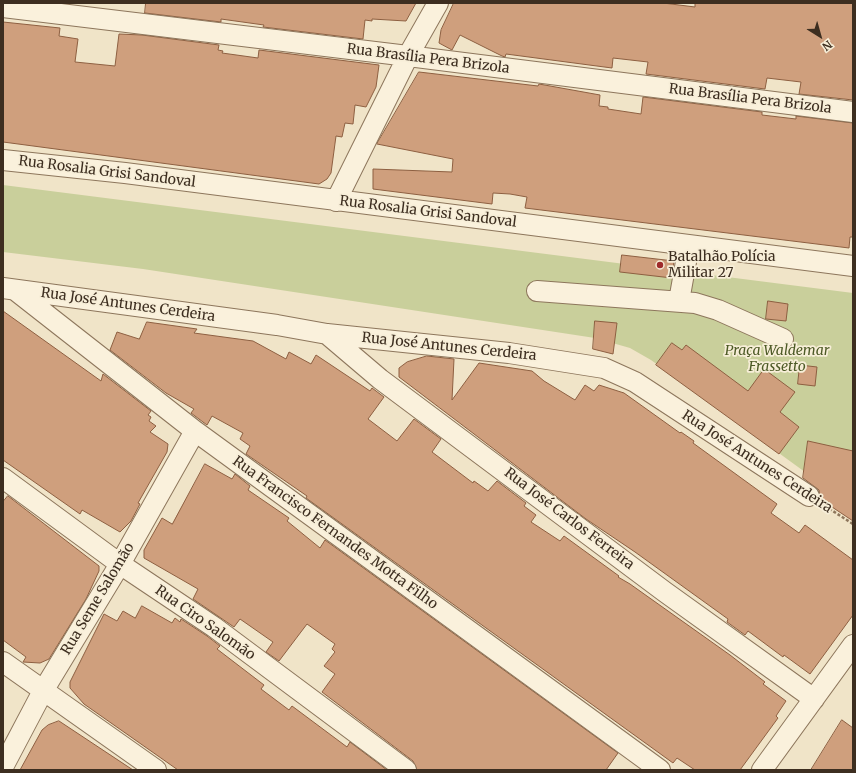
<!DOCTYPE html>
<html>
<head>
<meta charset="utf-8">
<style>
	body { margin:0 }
	#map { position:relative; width:856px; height:773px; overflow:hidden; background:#f0e4c8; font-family:Merriweather,serif }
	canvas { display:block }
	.frame { position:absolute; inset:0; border:4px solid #3d2e20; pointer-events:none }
	.north { position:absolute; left:800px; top:16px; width:40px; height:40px; -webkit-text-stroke:3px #f7eed8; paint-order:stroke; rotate:143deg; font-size:11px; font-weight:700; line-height:16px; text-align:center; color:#3d2e20 }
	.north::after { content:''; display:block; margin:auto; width:14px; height:18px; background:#3d2e20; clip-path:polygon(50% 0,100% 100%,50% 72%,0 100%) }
</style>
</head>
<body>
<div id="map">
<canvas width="856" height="773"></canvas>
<div class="frame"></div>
<div class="north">N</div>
</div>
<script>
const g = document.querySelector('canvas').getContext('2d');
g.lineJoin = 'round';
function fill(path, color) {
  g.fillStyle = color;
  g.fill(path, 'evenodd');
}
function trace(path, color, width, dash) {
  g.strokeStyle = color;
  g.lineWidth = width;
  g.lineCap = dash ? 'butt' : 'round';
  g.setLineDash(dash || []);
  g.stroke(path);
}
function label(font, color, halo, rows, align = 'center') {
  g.font = font + ' Merriweather,serif';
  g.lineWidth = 3.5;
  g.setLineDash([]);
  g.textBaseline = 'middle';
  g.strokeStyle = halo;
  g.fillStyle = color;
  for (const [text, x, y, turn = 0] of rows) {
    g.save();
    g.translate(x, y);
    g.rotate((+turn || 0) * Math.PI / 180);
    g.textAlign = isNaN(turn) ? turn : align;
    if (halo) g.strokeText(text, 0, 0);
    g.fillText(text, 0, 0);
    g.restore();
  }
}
fill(new Path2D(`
	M3 185 853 293V507L651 360 630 348 595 338 143 269 3 252Z`), '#c9cf9b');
const building = new Path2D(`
	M146 3H416L406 21 372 19V21L365 20 363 39 263 27 264 25 221 19V22L145 13Z
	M454 3H663L695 7V3H853V100L799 94 801 82 767 78 765 89 646 74 648 62 613 58 612 68 506 54 505 57 502 56 460 35 452 50 439 43 441 30Z
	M3 22 60 28 59 36 78 39 75 62 115 66 119 34 142 35 219 45 218 50 223 51 222 53 258 58 259 50 379 65 376 87 366 107 355 105 353 124 345 123 342 137 336 136 331 173 327 179 319 184 3 142Z
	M419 72 538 86 539 84 600 95 599 106 608 107V109L641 114 643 97 762 112V115L796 119V116L853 123V237H850L849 248 525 208 527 197 510 194 493 193 492 204 373 189V169L452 172 453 159 377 144Z
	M622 255 674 261 672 278 620 272Z
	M768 301 788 304 786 321 766 319Z
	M3 311 101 381 103 374 151 411 148 415 151 417 149 421 156 426 150 432 168 444 167 452 138 503 140 504 131 521 120 532 82 510 80 514 3 460Z
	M595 321 617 323 613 354 593 349Z
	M147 322 197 329 194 333 253 341 286 359 289 352 311 364 316 355 370 391 372 388 384 397 368 419 397 441 414 419 441 439 432 452 473 483 474 481 488 491 497 481 526 503 524 506 536 515 531 522 560 541 564 536 619 576 618 577 630 584 730 655 765 682 763 684 786 701 776 716 778 718 740 770H695L677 758 673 763 306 498 307 496 246 454 250 446 240 439 243 433 212 416 207 425 191 413 194 409 166 393 110 350 117 332 139 339Z
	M672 343 682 350 686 345 748 391 764 369 795 392 780 412 799 427 779 454 656 365Z
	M427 356 454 359 452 400 479 363 532 371 544 381 575 400 585 385 594 391 599 385 624 393 680 433 681 432 694 441 693 443 777 504 771 513 799 533 805 525 853 560V615L810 674 784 655 783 657 748 631 745 635 727 622 728 619 635 552 586 519 399 377V368L407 362Z
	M800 365 817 367 815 386 798 384Z
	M808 441 853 451V521L820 499 819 490 803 478Z
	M205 464 232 479 235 474 250 486 248 490 289 518 287 521 320 548 325 540 618 753 606 770H417L413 761 322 692 335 674 324 666 335 652 332 649 335 644 307 624 279 661 266 652 273 642 240 619 234 627 193 599 198 589 144 558V550L162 518 172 524Z
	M8 496 99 566V571L86 599 49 659 40 663 23 662 26 657 3 640V502Z
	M142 606 172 623 175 618 180 622 181 619 207 636 220 646 217 649 264 685 261 689 289 710 292 706 347 747 350 742 387 770H178L84 704 70 688V682L104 614 117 621 123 611 135 618Z
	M842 720 853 728V770H811Z
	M59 721 133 770H20L42 730 48 725Z`);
fill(building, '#cf9f7d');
trace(building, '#8d5f41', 1);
const minor = new Path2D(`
	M3 7 408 56 853 112
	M3 160 125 173 853 266
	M336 201 408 56 438 3
	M3 288 277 325 327 334 509 353 604 368 635 382 809 496
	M15 290 195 431 660 770
	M537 291 695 303 718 310 783 339
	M679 301 689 245
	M327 334 380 379 665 592 814 699
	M3 478 120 564 214 627 406 770
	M3 662 156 770
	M3 767 43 691 120 564 195 431
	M762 770 853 645`);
trace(minor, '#8d765c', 22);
trace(new Path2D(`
	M825 506 853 524`), '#8d765c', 2.5, [3, 2]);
trace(minor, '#faf1dc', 20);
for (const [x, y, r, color] of [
	[660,265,4,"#9e2a2b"]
]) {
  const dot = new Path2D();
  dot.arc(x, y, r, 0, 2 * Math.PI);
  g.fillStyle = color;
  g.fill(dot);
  trace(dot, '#f7eed8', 1.5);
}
label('14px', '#3d2e20', '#f7eed8', [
	["Rua Brasília Pera Brizola",428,59,7],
	["Rua Brasília Pera Brizola",750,99,7],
	["Rua Rosalia Grisi Sandoval",107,172,7],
	["Rua Rosalia Grisi Sandoval",428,212,7],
	["Rua José Antunes Cerdeira",128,305,8],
	["Rua José Antunes Cerdeira",449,347,6],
	["Rua José Antunes Cerdeira",757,462,33],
	["Rua José Carlos Ferreira",569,519,37],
	["Rua Francisco Fernandes Motta Filho",335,533,36],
	["Rua Seme Salomão",98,599,-59],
	["Rua Ciro Salomão",205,623,35]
]);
label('14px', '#3d2e20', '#f7eed8', [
	["Batalhão Polícia",668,257],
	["Militar 27",668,273]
], 'left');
label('italic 14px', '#4d5a26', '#f7eed8', [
	["Praça Waldemar",777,351],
	["Frassetto",777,367]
]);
</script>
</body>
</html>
